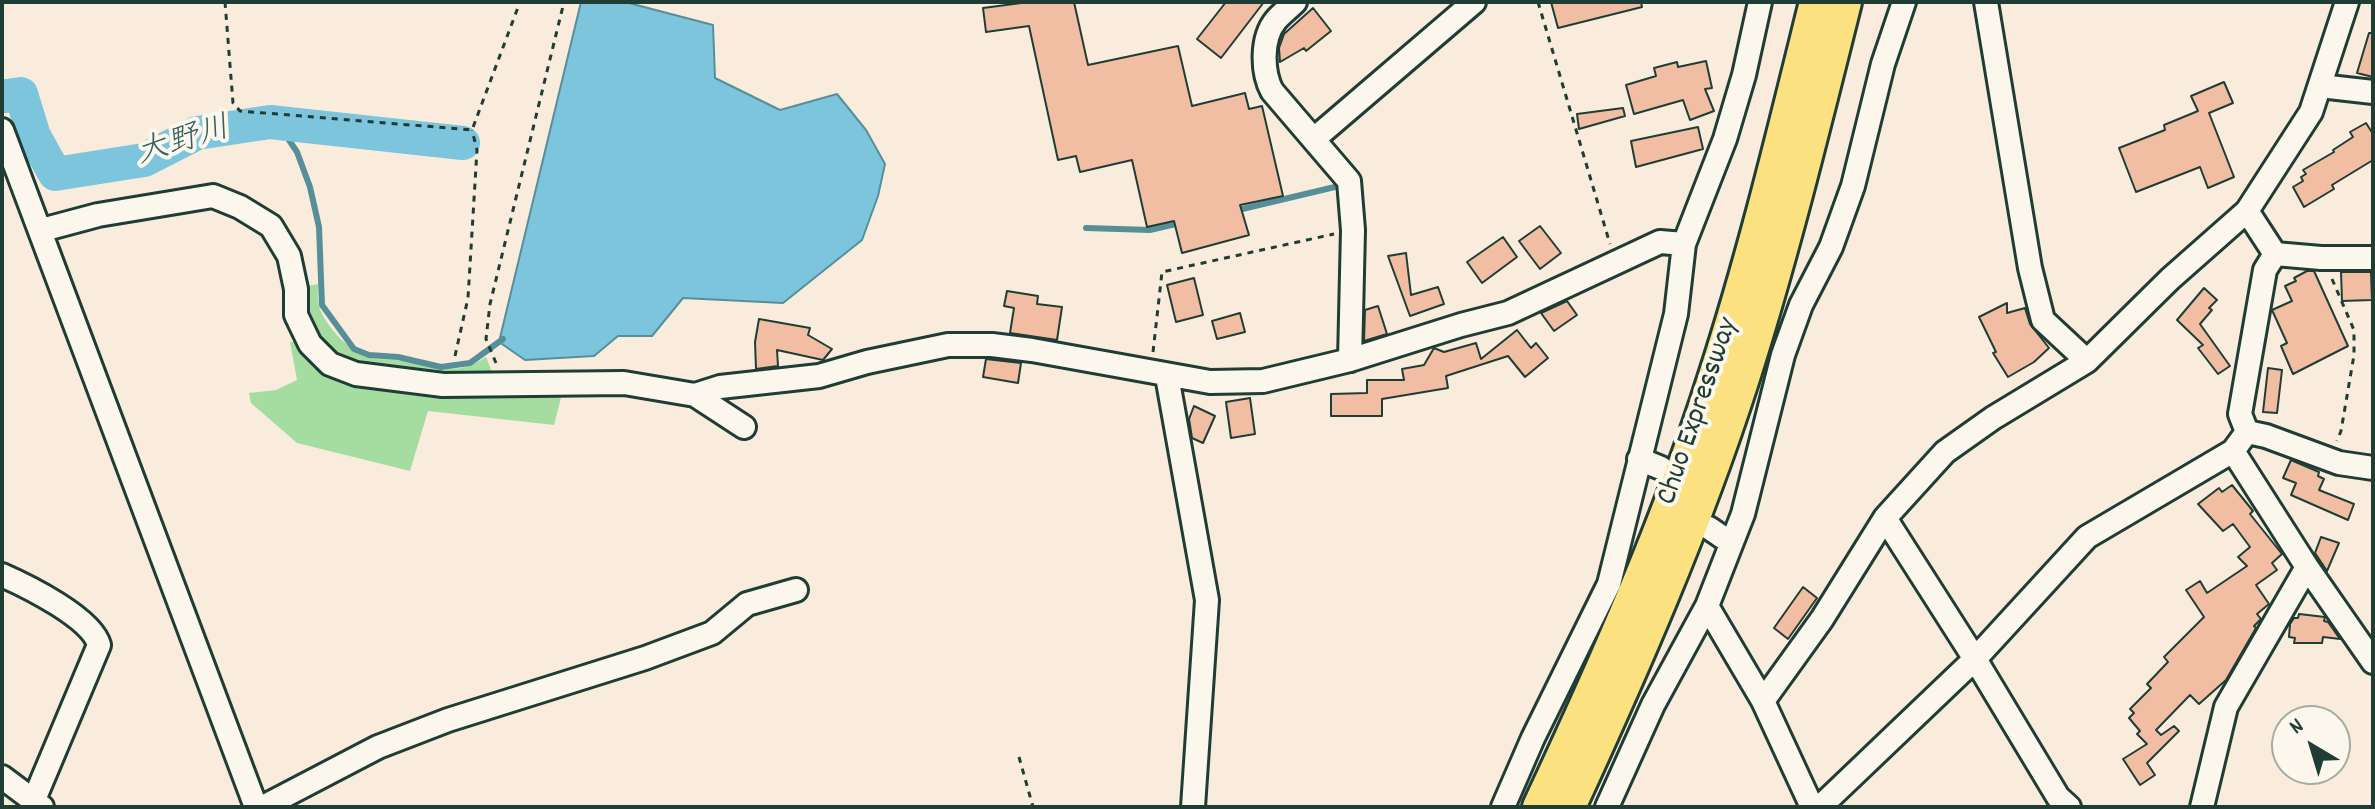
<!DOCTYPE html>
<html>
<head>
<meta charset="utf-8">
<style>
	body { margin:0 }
	#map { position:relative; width:2375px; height:809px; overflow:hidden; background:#f9ecdd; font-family:Dekko,sans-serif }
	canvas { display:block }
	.frame { position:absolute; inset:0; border:4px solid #1f3d34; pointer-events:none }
	.north { position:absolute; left:2271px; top:705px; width:80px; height:80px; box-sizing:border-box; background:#fbf7ec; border:2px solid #a3ada2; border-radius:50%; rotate:322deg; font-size:22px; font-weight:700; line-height:32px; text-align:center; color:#1f3d34 }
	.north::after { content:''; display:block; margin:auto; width:28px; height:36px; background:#1f3d34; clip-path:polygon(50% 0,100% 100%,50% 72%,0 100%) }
</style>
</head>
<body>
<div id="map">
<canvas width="2375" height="809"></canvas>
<div class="frame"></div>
<div class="north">N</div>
</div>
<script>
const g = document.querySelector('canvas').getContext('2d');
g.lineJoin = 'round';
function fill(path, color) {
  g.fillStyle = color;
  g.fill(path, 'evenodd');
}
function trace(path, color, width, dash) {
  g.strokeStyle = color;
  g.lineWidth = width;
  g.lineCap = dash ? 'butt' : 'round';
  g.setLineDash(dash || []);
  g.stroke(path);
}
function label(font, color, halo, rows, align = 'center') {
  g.font = font + ' Dekko,"Klee One",sans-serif';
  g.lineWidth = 8;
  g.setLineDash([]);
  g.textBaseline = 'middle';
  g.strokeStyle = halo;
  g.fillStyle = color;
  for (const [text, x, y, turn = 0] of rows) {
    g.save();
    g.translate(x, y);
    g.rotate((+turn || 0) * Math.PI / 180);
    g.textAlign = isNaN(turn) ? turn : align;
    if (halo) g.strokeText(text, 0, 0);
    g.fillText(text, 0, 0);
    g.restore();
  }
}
fill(new Path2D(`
	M318 284C318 292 317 301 320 309 327 328 352 354 372 358 382 360 393 359 403 361 434 367 457 377 486 357L494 377 562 394 554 425 428 411 410 471 297 443 251 403 249 393 276 390 297 380 290 342 322 340 304 311 302 287Z`), '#a5dda1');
const water = new Path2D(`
	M581 2H625L713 25 715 78 780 110 837 94 866 130 885 164 878 196 862 240 783 303 683 298 652 336H618L594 356 525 360 499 342Z`);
fill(water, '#7cc5dc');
trace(water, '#578f99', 2);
trace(new Path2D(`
	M270 122 276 132 285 134 297 152 310 187 319 227 322 305 354 349 369 355 398 357 441 367 470 363 503 339
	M1234 211 1339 186
	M1086 228 1150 230 1180 223`), '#578f99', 6);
trace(new Path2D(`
	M6 96 21 94 34 136 55 174 144 160 197 133 270 122 463 143`), '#7cc5dc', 34);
const building = new Path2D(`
	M1029 2H1074L1088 65 1178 46 1192 106 1245 93 1249 109 1262 106 1283 196 1240 205 1249 235 1182 253 1174 221 1147 227 1132 160 1080 172 1076 156 1058 160 1029 26 986 32 983 8Z
	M1226 2H1264L1221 58 1197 39Z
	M1551 2H1641L1642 7 1558 28Z
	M1313 8 1331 31 1306 51 1304 48 1280 62 1279 48 1284 34Z
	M2369 33H2373V77L2357 73Z
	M1706 61 1712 88 1705 89 1714 111 1690 120 1683 100 1634 114 1626 85 1656 76 1654 68 1677 62 1678 67Z
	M2224 82 2233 103 2209 113 2234 177 2208 188 2200 167 2136 192 2119 148 2165 130 2164 125 2198 111 2191 96Z
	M1623 108 1625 116 1579 129 1577 114Z
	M2366 123 2373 134V160L2332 185 2334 189 2304 207 2293 187 2303 181 2301 177 2306 174 2303 170 2334 152 2333 150 2353 137 2350 132Z
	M1698 127 1703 149 1636 167 1631 141Z
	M1540 226 1561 253 1540 269 1519 241Z
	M1503 237 1517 257 1482 283 1467 262Z
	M1406 253 1411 295 1438 287 1444 304 1410 316 1388 256Z
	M2307 271H2314L2348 346 2293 374 2281 346 2287 343 2272 310 2292 301 2285 286 2296 281 2294 278Z
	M2341 272H2371L2372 300 2342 301Z
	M1194 278 1203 315 1176 322 1167 285Z
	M2204 288 2217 300 2209 308 2212 310 2200 324 2230 366 2218 374 2198 348 2203 345 2177 320Z
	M1007 291 1038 296 1037 304 1062 307 1057 340 1010 333 1014 308 1004 306Z
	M1567 301 1577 315 1554 331 1541 313Z
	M2007 303V313L2025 308 2030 324 2049 348 2034 362 2008 377 1993 353 1996 352 1979 317Z
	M1378 306 1387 334 1364 341 1365 310Z
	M1240 313 1245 332 1217 339 1212 321Z
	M759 319 810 328 808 335 832 349 823 360 777 350 778 366 756 369 755 342Z
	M1517 330 1531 348 1536 343 1548 358 1525 377 1508 356 1446 376 1448 388 1382 399V416H1331V394L1367 393V380H1404L1402 369 1424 365 1434 348 1444 352 1476 343 1481 359Z
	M986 359 1021 363 1018 383 983 377Z
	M2268 368 2282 370 2277 413 2263 412Z
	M1250 398 1255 434 1231 438 1226 402Z
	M1194 406 1215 416 1203 443 1192 438 1189 419Z
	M2291 460 2319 472 2318 476 2324 479 2319 490 2354 504 2348 520 2291 495 2296 483 2283 478Z
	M2232 485 2253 511 2250 514 2282 554 2272 563 2277 570 2256 585 2269 604 2257 614 2261 619 2254 626 2256 628 2226 680 2199 704 2190 695 2156 730 2161 735 2174 726 2179 731 2147 763 2155 775 2140 785 2123 759 2147 744 2137 734 2140 731 2129 718 2134 713 2130 709 2151 688 2147 684 2168 662 2164 657 2204 617 2186 590 2200 581 2207 593 2247 566 2238 557 2250 547 2233 524 2223 531 2198 504 2219 488 2222 492Z
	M2321 537 2339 543 2327 571 2315 553Z
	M1803 587 1817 598 1788 639 1774 628Z
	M2299 614 2325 617 2324 621 2328 622 2340 639 2323 637 2322 643H2294L2295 638 2289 637 2290 624 2294 618H2298Z`);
fill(building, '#f1bea3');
trace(building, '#1f3d34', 2);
const minor = new Path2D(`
	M1295 2C1289 8 1281 14 1276 20 1261 38 1262 72 1272 91L1349 181 1353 230 1350 360
	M1986 2 2030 268 2043 320 2087 361
	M2320 86 2373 92
	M2 130 256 807
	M1314 139 1474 2
	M2247 211 2275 254
	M42 230 98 215 213 196 240 207 271 226 289 256 296 289V315L310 344 330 364 356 374 443 385 624 383 695 395 720 387 819 376 867 362 948 345H992L1032 350 1210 382 1263 381 1350 360 1461 325 1508 313 1660 242 1684 244
	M2275 254 2321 258H2373
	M1167 376 1207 600 1193 807
	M695 395 744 427
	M2247 432 2240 414 2265 270 2275 254
	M2247 432 2266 436 2339 463 2373 468
	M2233 451 2307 567 2373 662
	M1639 459 1661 468
	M1885 518 1975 659 2058 797 2069 807
	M1709 528 1731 543
	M2 575C27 586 92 618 99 645L33 802
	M1707 606 1763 701 1812 807
	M1763 701 1822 619 1885 518 1945 452 1993 418 2087 361 2170 279 2247 211 2311 112 2347 2
	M2 777 42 807
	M263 807 378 747 448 720 645 658 712 633 747 604 796 590
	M1503 807 1533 738 1609 584 1676 314 1684 244 1725 139 1744 75 1760 2
	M1607 807 1653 705 1707 606 1743 514 1783 355 1801 305 1831 247 1853 186 1883 64 1904 2
	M1820 807 1975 659 2087 537 2233 451 2247 432
	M2202 807 2226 707 2307 567`);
const highway = new Path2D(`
	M1539 807C1605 666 1668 524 1715 376 1755 253 1785 127 1816 2
	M1569 807C1633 668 1695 527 1742 381 1782 256 1813 129 1845 2`);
trace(minor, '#1f3d34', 28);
trace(highway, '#1f3d34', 38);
trace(new Path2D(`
	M225 2 233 103 240 111 472 130 520 2
	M1538 2 1610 244
	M2332 279 2354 330V355L2341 431 2337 441
	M1153 352 1162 272 1334 234
	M455 356 468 298 477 150 472 130
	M496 363 486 339 490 304 564 2
	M1019 757 1033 807`), '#1f3d34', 3, [6, 6]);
trace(minor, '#fbf7ec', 22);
trace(highway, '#fbe180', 32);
label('30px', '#1f3d34', '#fbf7ec', [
	["Chuo Expressway",1700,412,-71]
]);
label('italic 32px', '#365f5e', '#fbf7ec', [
	["大野川",184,144,-17]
]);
</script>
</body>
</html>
